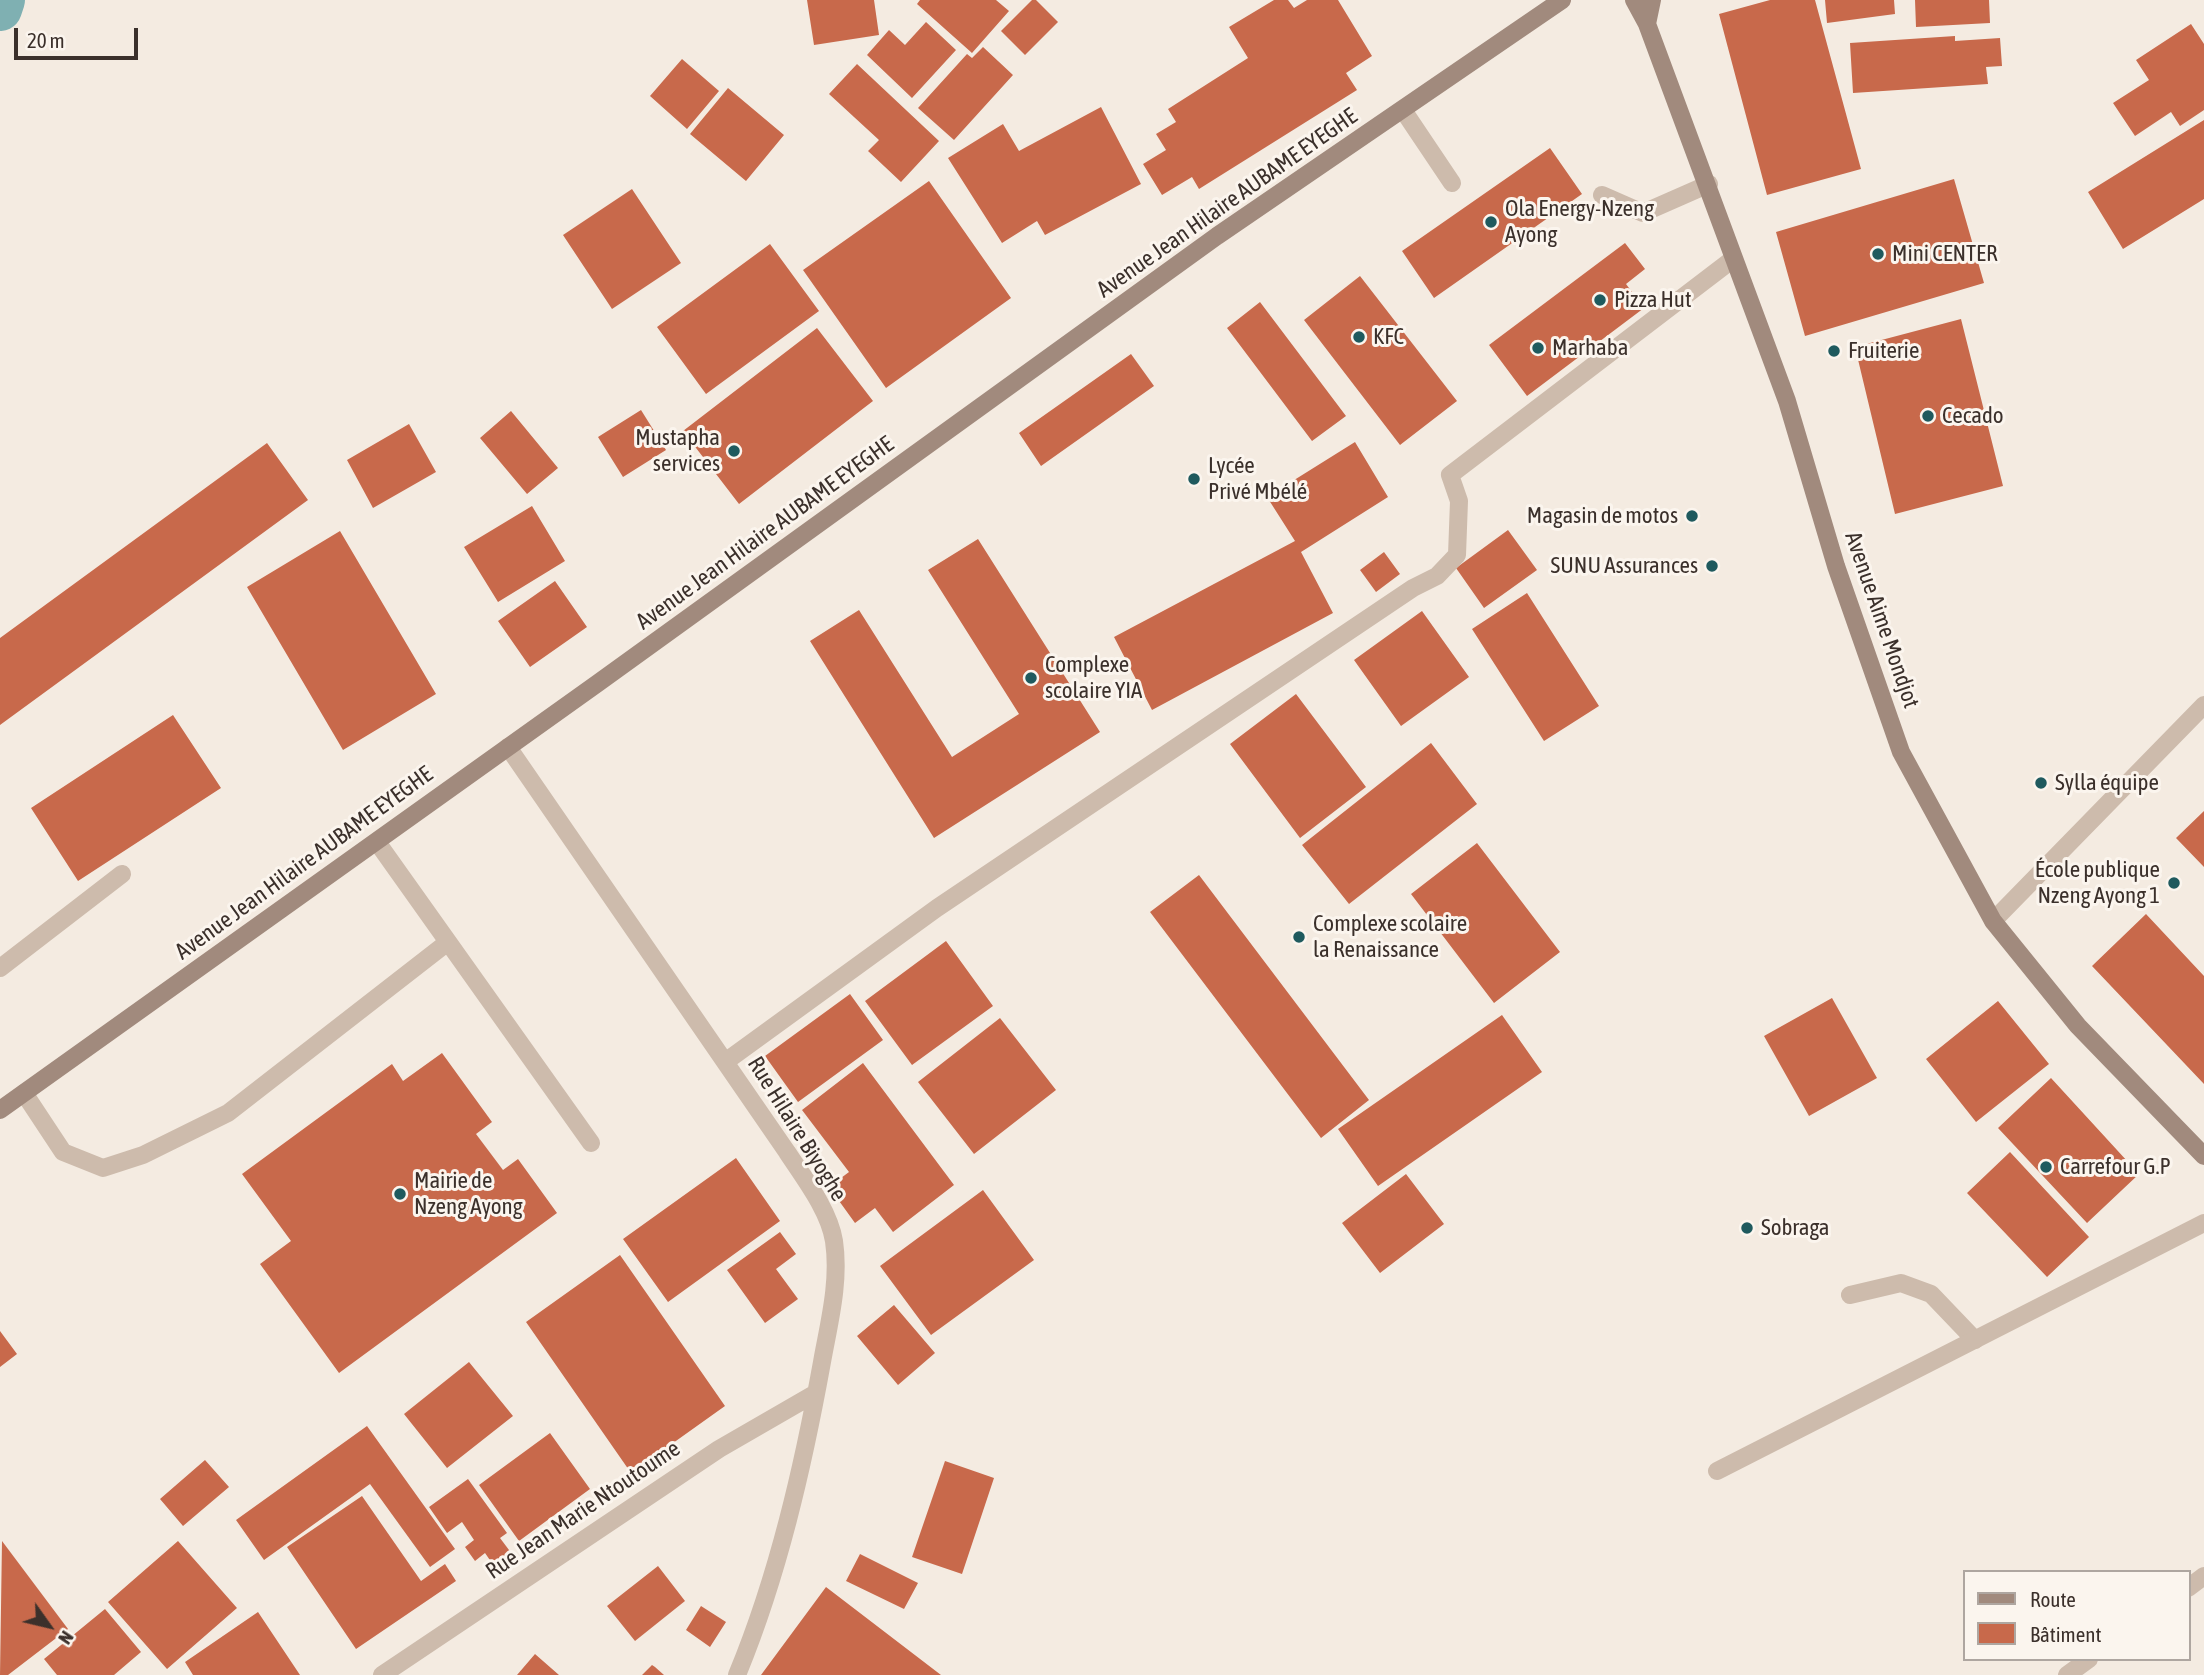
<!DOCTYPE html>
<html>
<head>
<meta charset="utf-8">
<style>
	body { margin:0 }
	#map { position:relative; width:2204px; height:1675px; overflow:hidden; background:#f4ebe1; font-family:"Asap Condensed",sans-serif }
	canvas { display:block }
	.legend { position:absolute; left:1963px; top:1570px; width:228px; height:91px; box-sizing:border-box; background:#fbf5ee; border:2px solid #aea6a0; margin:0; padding:9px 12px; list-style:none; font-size:21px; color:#3b302b }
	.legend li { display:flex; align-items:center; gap:14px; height:35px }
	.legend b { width:35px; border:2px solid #aea6a0 }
	.north { position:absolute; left:14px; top:1591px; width:70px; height:70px; -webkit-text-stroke:5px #fbf5ee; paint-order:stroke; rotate:124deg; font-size:19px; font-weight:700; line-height:28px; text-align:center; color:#3b302b }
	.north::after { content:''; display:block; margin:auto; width:24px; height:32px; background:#3b302b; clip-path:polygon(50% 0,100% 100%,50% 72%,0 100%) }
	.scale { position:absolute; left:14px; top:28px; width:124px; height:32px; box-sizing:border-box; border:4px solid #3b302b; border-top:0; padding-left:9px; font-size:21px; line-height:24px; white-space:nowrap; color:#3b302b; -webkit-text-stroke:5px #fbf5ee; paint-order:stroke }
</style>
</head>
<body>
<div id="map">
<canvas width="2204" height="1675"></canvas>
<ul class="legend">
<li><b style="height:9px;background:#a18a7d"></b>Route</li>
<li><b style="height:19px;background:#c8694b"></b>Bâtiment</li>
</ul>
<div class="north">N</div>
<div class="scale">20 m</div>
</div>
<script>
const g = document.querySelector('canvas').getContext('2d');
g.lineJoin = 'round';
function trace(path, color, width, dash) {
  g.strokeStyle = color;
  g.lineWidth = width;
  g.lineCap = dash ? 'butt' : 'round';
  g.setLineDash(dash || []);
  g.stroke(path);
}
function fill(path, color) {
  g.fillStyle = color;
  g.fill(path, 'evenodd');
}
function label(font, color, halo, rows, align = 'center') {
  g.font = font + ' "Asap Condensed",sans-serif';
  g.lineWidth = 6;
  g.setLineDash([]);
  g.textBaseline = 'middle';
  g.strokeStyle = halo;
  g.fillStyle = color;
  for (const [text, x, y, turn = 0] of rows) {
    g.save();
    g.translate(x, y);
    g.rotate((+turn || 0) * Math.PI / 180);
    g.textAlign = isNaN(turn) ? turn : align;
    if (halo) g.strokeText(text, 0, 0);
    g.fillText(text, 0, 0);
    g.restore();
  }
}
trace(new Path2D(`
	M0 9 3 0`), '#7fb0b2', 44);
fill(new Path2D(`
	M807 0H874L879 35 814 45Z
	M920 0H996L1009 11 972 53 917 4Z
	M1032 0H1036L1058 22 1025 55 1001 31Z
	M1274 0H1288L1294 8 1307 0H1338L1372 56 1346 73 1357 90 1199 189 1192 177 1162 195 1143 164 1166 150 1156 134 1176 122 1168 109 1248 58 1229 27Z
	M1770 0H1815L1861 169 1767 195 1719 14Z
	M1825 0H1894L1895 14 1827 23Z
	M1915 0H1989L1990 23 1916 27Z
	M926 22 956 50 912 98 867 55 889 30 905 45Z
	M2191 24 2204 44V110L2180 126 2171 112 2135 136 2113 103 2149 80 2136 60Z
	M1955 36V41L2000 38 2002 66 1986 67 1988 84 1853 93 1850 43Z
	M983 47 1013 75 954 140 918 108 967 54 972 58Z
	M682 59 719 91 687 129 650 96Z
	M857 64 939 141 901 182 868 151 879 140 829 94Z
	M728 88 784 135 746 181 690 134Z
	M1101 107 1141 184 1045 235 1037 221 1002 243 948 158 1003 124 1019 151Z
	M2204 120V199L2123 249 2088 192Z
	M1550 148 1582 194 1434 298 1402 251Z
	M1954 179 1984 283 1805 336 1776 232Z
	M929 181 1011 298 886 388 803 270Z
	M632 189 681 263 612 309 563 235Z
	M1625 243 1645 269 1626 284 1644 308 1527 396 1489 345Z
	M770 244 819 311 706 394 657 327Z
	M1360 276 1457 401 1400 445 1304 320Z
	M1260 302 1346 416 1312 441 1227 328Z
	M1961 319 2003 486 1895 514 1855 347Z
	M817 328 873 401 739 504 683 431Z
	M1131 354 1154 386 1041 466 1019 433Z
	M641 410 666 450 623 477 598 437Z
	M511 411 558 468 527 494 480 438Z
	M409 424 436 472 373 508 347 460Z
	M1355 442 1388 497 1301 552 1333 613 1152 710 1114 637 1295 541 1267 497Z
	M267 443 308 500 0 725V638Z
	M532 506 565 561 498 602 464 547Z
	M1508 530 1537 570 1484 608 1456 568Z
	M340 531 436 694 343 750 247 587Z
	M978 539 1100 732 934 838 810 641 859 610 952 757 1019 714 928 570Z
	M1384 552 1400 574 1376 592 1360 570Z
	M555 581 587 627 530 667 498 621Z
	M1527 593 1599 706 1544 741 1472 629Z
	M1422 611 1469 677 1401 726 1354 660Z
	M1296 694 1366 787 1300 838 1230 744Z
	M173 715 221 788 78 881 31 808Z
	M1431 743 1477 804 1349 904 1302 845Z
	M2204 811V867L2176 838Z
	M1477 843 1560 952 1494 1003 1411 894Z
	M1199 875 1369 1100 1321 1138 1150 912Z
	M2146 914 2204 976V1084L2092 966Z
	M946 941 993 1006 912 1065 865 1001Z
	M850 994 883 1040 798 1102 765 1056Z
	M1832 998 1877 1078 1809 1116 1764 1036Z
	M1998 1001 2049 1064 1976 1122 1926 1059Z
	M1502 1015 1542 1072 1378 1186 1338 1129Z
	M1000 1018 1056 1090 974 1154 918 1082Z
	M442 1053 492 1122 476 1134 503 1170 518 1159 557 1213 339 1373 260 1264 291 1241 242 1174 392 1064 403 1081Z
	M863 1063 954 1185 893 1232 875 1208 855 1223 829 1187 849 1172 802 1110Z
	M2051 1078 2139 1174 2087 1223 1998 1128Z
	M2010 1152 2089 1237 2047 1277 1967 1193Z
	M736 1158 780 1221 668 1302 623 1239Z
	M1406 1174 1444 1224 1380 1273 1342 1223Z
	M983 1190 1034 1260 931 1335 880 1266Z
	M780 1232 796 1254 776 1269 798 1299 765 1323 727 1270Z
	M620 1255 725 1406 631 1473 526 1322Z
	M894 1305 935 1353 898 1385 857 1336Z
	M0 1331 17 1354 0 1367Z
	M469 1362 513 1416 447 1468 404 1414Z
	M367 1426 455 1549 430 1567 370 1484 264 1560 236 1520Z
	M550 1433 590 1489 519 1541 479 1485Z
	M205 1460 229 1487 183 1526 160 1499Z
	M945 1461 994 1478 962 1574 912 1557Z
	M468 1479 507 1533 500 1538 512 1554 494 1566 485 1553 475 1561 465 1547 474 1540 462 1522 447 1533 429 1507Z
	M362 1496 421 1581 445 1564 456 1581 356 1649 287 1547Z
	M2 1541 68 1629 8 1675H0Z
	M178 1541 237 1608 167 1669 108 1602Z
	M860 1554 918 1583 904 1609 846 1581Z
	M658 1566 685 1601 635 1641 607 1606Z
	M826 1587 941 1675H761Z
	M701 1606 726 1622 710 1647 686 1630Z
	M105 1609 141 1652 114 1675H57L44 1659Z
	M258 1612 300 1675H193L185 1662Z
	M535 1654 559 1675H517Z
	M652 1665 655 1667 664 1675H642Z`), '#c8694b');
trace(new Path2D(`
	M1403 110 1452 183
	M1602 195 1643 213 1709 184
	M377 842 591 1143
	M0 968 122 874
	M24 1093 63 1152 103 1168 143 1155 228 1113 448 942
	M1850 1295 1901 1283 1931 1294 1975 1340`), '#cdbbac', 18);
trace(new Path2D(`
	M508 747 787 1152C804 1178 829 1210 834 1241 840 1282 829 1323 822 1362 803 1467 778 1576 737 1675
	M1993 921 2204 705
	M725 1062 937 908 1413 588 1437 576 1457 555 1459 501 1450 475 1733 259
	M1717 1471 2204 1223
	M2188 1588 2204 1576
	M382 1675 719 1449 816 1393
	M2067 1675 2089 1659`), '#cdbbac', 18);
trace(new Path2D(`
	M1634 0 1647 24 1787 401 1836 566 1901 752 1993 921 2078 1026 2204 1156
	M1647 24 1652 0
	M0 1110 598 683 1217 236 1562 0`), '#a18a7d', 18);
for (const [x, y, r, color] of [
	[1491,222,7,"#1f5a5e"],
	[1878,254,7,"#1f5a5e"],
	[1600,300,7,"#1f5a5e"],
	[1359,337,7,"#1f5a5e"],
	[1538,348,7,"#1f5a5e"],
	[1834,351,7,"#1f5a5e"],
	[1928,416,7,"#1f5a5e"],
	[734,451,7,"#1f5a5e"],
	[1194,479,7,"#1f5a5e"],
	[1692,516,7,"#1f5a5e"],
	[1712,566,7,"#1f5a5e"],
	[1031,678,7,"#1f5a5e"],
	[2041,783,7,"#1f5a5e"],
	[2174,883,7,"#1f5a5e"],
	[1299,937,7,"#1f5a5e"],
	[2046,1167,7,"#1f5a5e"],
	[400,1194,7,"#1f5a5e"],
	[1747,1228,7,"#1f5a5e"]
]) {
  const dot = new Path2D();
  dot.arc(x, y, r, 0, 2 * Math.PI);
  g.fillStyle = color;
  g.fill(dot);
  trace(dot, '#fbf5ee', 2.5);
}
label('23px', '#3b302b', '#fbf5ee', [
	["Avenue Jean Hilaire AUBAME EYEGHE",1227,203,-35],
	["Avenue Jean Hilaire AUBAME EYEGHE",765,533,-36],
	["Avenue Aime Mondjot",1882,620,71],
	["Avenue Jean Hilaire AUBAME EYEGHE",304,863,-36],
	["Rue Hilaire Biyoghe",797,1129,58],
	["Rue Jean Marie Ntoutoume",583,1510,-34]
]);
label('23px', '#3b302b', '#fbf5ee', [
	["Ola Energy-Nzeng",1505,209],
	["Ayong",1505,235],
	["Mini CENTER",1892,254],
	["Pizza Hut",1614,300],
	["KFC",1373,337],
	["Marhaba",1552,348],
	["Fruiterie",1848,351],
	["Cecado",1942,416],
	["Mustapha",720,438,"right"],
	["services",720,464,"right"],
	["Lycée",1208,466],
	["Privé Mbélé",1208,492],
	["Magasin de motos",1678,516,"right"],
	["SUNU Assurances",1698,566,"right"],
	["Complexe",1045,665],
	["scolaire YIA",1045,691],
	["Sylla équipe",2055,783],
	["École publique",2160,870,"right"],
	["Nzeng Ayong 1",2160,896,"right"],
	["Complexe scolaire",1313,924],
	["la Renaissance",1313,950],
	["Carrefour G.P",2060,1167],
	["Mairie de",414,1181],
	["Nzeng Ayong",414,1207],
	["Sobraga",1761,1228]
], 'left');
</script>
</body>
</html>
